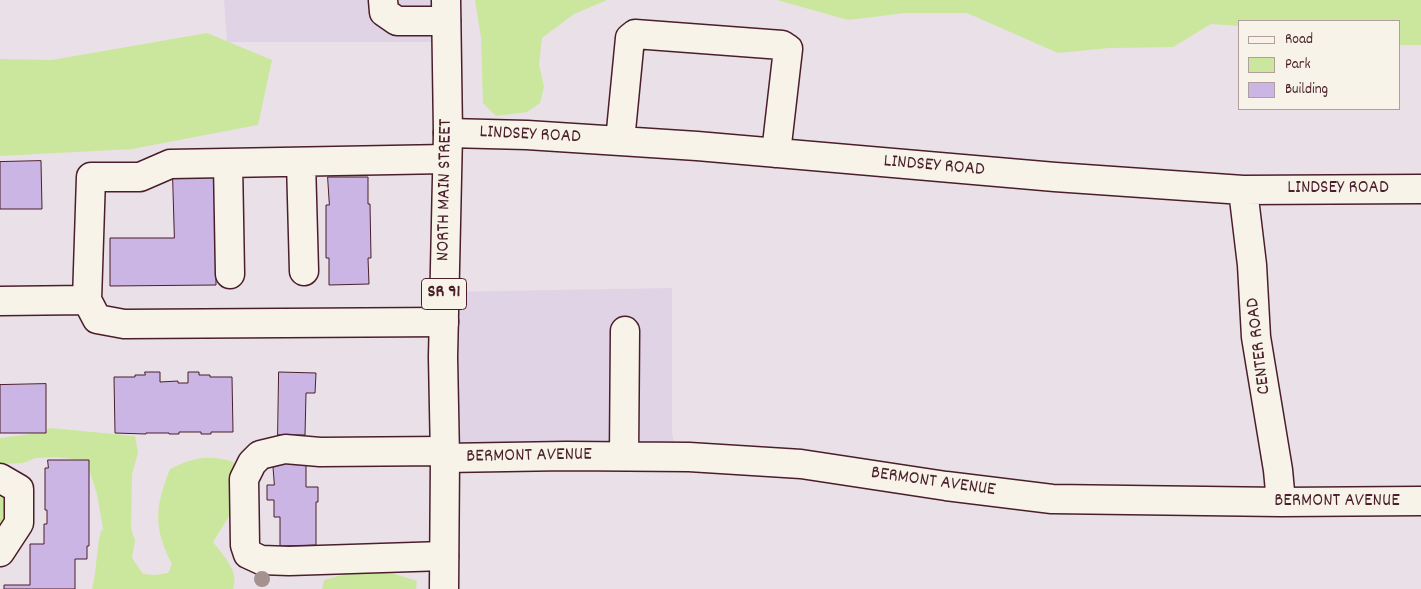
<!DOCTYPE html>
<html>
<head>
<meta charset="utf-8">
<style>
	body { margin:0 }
	#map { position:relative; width:1421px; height:589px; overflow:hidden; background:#eae0e7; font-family:Dekko,sans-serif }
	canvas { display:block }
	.legend { position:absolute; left:1238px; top:20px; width:162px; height:90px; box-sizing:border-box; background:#f7f3e8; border:1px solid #b29e9c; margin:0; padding:6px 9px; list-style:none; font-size:15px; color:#4a1f2b }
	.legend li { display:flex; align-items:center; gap:10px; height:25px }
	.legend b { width:25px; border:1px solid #b29e9c }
</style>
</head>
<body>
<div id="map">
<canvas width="1421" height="589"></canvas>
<ul class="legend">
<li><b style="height:6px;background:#f7f3e8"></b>Road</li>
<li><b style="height:14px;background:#cbe79d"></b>Park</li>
<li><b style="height:14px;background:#cab5e5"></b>Building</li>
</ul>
</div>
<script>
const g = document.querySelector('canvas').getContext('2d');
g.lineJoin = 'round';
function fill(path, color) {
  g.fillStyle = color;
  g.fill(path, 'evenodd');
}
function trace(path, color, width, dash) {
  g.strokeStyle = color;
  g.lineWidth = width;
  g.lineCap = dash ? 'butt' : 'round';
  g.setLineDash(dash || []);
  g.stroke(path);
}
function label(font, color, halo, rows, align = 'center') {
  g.font = font + ' Dekko,sans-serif';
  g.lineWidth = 4;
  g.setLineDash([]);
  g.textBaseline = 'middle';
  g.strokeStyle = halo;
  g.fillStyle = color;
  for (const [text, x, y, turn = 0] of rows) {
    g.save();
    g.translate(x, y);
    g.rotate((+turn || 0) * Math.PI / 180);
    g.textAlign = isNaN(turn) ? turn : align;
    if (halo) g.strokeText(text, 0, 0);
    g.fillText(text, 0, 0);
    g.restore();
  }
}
fill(new Path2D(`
	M224 0H446L447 42H227Z
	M672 288V433L677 457 445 458 444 292Z`), '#e0d3e6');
fill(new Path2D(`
	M475 0H607L574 14 542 38 539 64 544 87 540 103 527 112 496 116 483 103 481 38Z
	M777 0H1421V45H1400V21H1240V26L1211 24 1173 47 1109 48 1058 53 967 13H905L848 20Z
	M207 33 272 60 258 125 132 149 0 156V59L52 60Z
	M50 428 135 436 138 453 132 474 131 528 135 541 132 558 143 574 155 575 168 573 172 564C153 528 155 506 170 469 192 458 209 454 233 462L242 479 241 497 213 542C223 555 240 572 233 589H92C97 570 96 550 101 531L103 529 97 494 89 469V461L56 457 36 458 23 463 0 464V438L38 433Z
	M0 485 10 506 0 538Z
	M356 571 388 572 417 581 416 589H322L324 580Z`), '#cbe79d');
const building = new Path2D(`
	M41 161 42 209H0V162Z
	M173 177H216V285L110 286V238H174Z
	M328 177H368V204H370L371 258H368L369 284 329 285V258H326V205H329Z
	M145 372H160V382L178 381V383H188V372H199V375H210V377H232L233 432H211V434H201V432H179V434H169V433H146V434L115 433 114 377H135V375H145Z
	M279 372 316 373 315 393H306L305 435H278Z
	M46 384V433H0V385Z
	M48 460H89V546H87V559H75V589H4V585H30V544H44V524H47V510H45V468H48Z
	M273 462H306V487H318V502H316V545L280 546V517H274V500H267V485H274Z`);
fill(building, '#cab5e5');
trace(building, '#4a1f2b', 1);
const minor = new Path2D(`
	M383 0 384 12 397 21H446
	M448 133 527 135 697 146 1055 177 1243 190 1421 189
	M620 141 630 38 635 34 782 45 788 49 776 153
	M301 162 304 271
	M228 163 230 274
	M1243 190 1252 265 1256 337 1278 470 1281 502
	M87 300 91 177H140L170 164 447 159
	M0 301 87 300 97 319 124 324 444 322
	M624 456 625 331
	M445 458 566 456 689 457 801 464 946 486 1052 499 1281 502 1421 501
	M0 478 19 489V523L0 552
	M444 556 289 561 261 560 248 554 245 545 244 479 252 463 260 455 285 449 320 452 445 451`);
const major = new Path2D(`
	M444 589 445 458 443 357 448 133 446 0`);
trace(minor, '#4a1f2b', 31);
trace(major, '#4a1f2b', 31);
trace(minor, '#f7f3e8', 28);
trace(major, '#f7f3e8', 28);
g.fillStyle = '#a49190';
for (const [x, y] of [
	[262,579]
]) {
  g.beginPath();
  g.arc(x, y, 8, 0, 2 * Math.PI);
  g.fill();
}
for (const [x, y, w] of [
	[444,294,45]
]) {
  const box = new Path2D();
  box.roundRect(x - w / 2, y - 15.5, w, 31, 4);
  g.fillStyle = '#f7f3e8';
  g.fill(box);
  trace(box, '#4a1f2b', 1);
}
label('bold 18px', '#4a1f2b', null, [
	["SR 91",444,294]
]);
label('19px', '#4a1f2b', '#f7f3e8', [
	["LINDSEY ROAD",530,136,3],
	["LINDSEY ROAD",934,167,5],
	["LINDSEY ROAD",1338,189],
	["NORTH MAIN STREET",446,190,-89],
	["CENTER ROAD",1260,346,-97],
	["BERMONT AVENUE",529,457,-1],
	["BERMONT AVENUE",933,483,8],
	["BERMONT AVENUE",1337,502]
]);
</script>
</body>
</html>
